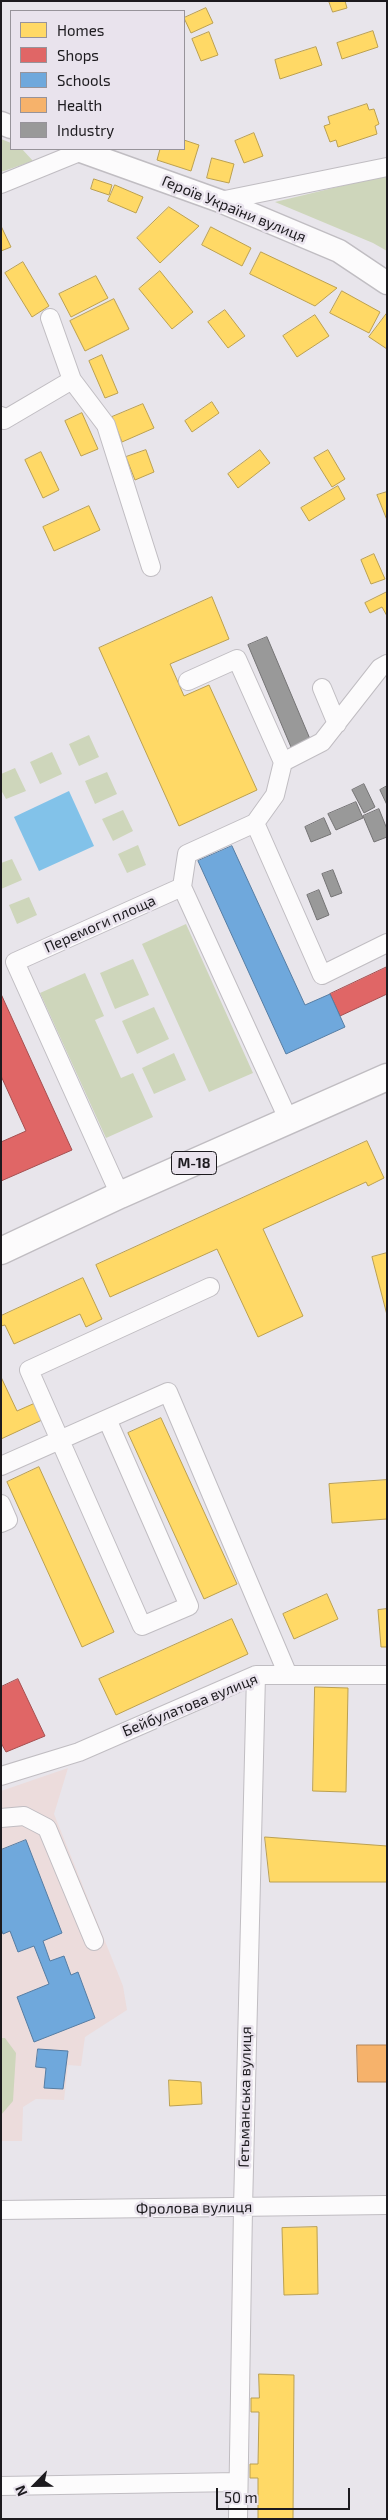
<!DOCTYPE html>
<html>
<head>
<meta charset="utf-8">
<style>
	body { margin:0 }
	#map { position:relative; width:388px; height:2520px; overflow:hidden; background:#e8e5eb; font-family:"Exo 2",sans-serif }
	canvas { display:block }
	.frame { position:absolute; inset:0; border:2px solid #1c1a1e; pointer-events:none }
	.legend { position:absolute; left:10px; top:10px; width:175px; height:140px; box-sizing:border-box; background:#e9e3ed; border:1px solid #97939a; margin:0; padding:6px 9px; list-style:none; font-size:15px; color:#1c1a1e }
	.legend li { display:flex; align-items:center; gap:10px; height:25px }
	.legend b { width:25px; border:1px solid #97939a }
	.north { position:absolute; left:10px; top:2460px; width:50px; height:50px; -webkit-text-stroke:4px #e9e3ed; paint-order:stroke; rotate:247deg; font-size:14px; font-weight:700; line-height:20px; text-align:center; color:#1c1a1e }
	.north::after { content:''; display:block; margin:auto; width:18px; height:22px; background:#1c1a1e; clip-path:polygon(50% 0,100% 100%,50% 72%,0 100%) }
	.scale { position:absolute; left:216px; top:2488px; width:134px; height:22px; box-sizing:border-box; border:2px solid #1c1a1e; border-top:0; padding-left:6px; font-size:15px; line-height:18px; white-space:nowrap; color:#1c1a1e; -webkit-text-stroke:4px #e9e3ed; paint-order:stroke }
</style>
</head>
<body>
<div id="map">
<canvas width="388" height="2520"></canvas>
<div class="frame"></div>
<ul class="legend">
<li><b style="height:14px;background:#ffd966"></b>Homes</li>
<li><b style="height:14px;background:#e06666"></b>Shops</li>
<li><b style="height:14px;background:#6fa8dc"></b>Schools</li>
<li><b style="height:14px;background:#f6b26b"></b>Health</li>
<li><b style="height:14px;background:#999"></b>Industry</li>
</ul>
<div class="north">N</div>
<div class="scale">50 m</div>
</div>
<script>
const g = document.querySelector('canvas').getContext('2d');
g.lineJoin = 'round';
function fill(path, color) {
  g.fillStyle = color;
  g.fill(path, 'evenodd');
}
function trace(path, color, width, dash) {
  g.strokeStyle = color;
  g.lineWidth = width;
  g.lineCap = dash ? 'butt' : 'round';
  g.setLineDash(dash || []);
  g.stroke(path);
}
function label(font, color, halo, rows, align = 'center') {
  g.font = font + ' "Exo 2",sans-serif';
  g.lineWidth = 5;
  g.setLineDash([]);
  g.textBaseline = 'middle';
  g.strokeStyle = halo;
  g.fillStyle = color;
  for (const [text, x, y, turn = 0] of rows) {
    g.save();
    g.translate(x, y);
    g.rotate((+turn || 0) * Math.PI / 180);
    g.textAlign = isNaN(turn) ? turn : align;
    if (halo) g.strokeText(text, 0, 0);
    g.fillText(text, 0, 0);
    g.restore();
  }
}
fill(new Path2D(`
	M68 1768 54 1814 123 1986 127 2010 85 2037 81 2066 68 2065 64 2100 36 2099 23 2107 22 2141H1V1791Z`), '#ecdcdc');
fill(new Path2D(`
	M1 139 11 143V149H22L33 161 1 172Z
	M387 175V251L373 243 275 202Z
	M89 735 99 757 79 766 69 744Z
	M52 752 62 774 40 784 30 762Z
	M15 768 26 791 6 799 1 790V774Z
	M107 772 117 794 95 804 85 781Z
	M123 810 133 831 113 841 102 819Z
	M138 845 146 865 127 873 118 854Z
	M12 859 22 880 1 889V863Z
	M29 897 37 915 17 924 9 905Z
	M186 924 253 1073 209 1092 142 944Z
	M133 959 149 995 115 1009 100 973Z
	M85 973 104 1016 95 1020 121 1078 133 1073 153 1117 106 1138 40 993Z
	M154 1007 169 1039 137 1054 122 1021Z
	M174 1053 186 1080 154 1094 142 1068Z
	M1 2038H5L16 2053 13 2101 1 2115Z`), '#ced6bb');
fill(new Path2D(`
	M69 791 94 846 39 871 14 817Z`), '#82c2e9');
const homes = new Path2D(`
	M329 1H345L347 8 333 12Z
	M206 8 213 23 191 33 184 18Z
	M373 31 378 47 342 59 337 43Z
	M209 32 218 55 201 61 192 39Z
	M316 47 322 65 280 79 275 60Z
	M367 104 369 110 374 109 379 124 375 126 377 134 338 147 336 140 330 142 324 126 330 124 328 117Z
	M254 133 263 156 244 163 235 141Z
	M184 140 199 145 191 171 157 160 160 149H184Z
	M212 158 234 164 229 183 207 178Z
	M94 179 112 185 109 195 91 189Z
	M115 185 143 197 136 213 108 201Z
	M169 207 199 226 160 263 137 238Z
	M1 226 11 247 1 251Z
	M211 227 251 248 242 266 202 245Z
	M261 252 337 288 315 306 250 274Z
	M23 262 49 306 32 317 5 273Z
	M160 271 193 312 172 329 139 289Z
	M96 276 108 298 71 317 59 294Z
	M342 291 380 312 369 333 330 313Z
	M114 299 129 329 85 351 70 321Z
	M225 310 245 336 228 348 208 322Z
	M387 313V349L369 337Z
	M315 315 329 336 297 357 283 336Z
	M102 355 118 393 105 398 89 361Z
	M212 402 219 413 192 432 185 421Z
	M143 404 154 428 122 442 112 417Z
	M82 413 98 449 81 456 65 421Z
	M146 450 154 472 135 480 126 457Z
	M260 450 270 463 238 488 228 474Z
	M328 450 345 479 332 487 314 458Z
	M41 452 59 490 43 498 25 460Z
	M338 486 345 499 309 521 301 508Z
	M387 492V520L377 495Z
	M89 506 100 530 54 551 43 527Z
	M374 554 385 579 371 584 361 560Z
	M387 592V616L382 607 370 613 365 603Z
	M212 597 229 639 170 664 184 696 209 685 257 790 179 826 99 648Z
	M367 1141 384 1178 368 1186 366 1182 263 1229 303 1316 258 1337 217 1249 110 1297 96 1265Z
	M387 1253V1315L372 1257Z
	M83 1278 102 1319 86 1327 80 1314 14 1344 5 1325 1 1326V1316Z
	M1 1377 17 1411 35 1403 42 1420 1 1439Z
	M161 1418 237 1584 204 1599 128 1433Z
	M39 1467 114 1632 82 1647 7 1482Z
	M387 1480V1519L332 1523 329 1484Z
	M327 1594 338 1619 294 1639 283 1614Z
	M387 1609V1647H381L378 1610Z
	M232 1619 248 1654 116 1715 99 1679Z
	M315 1687 348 1688 346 1792 313 1791Z
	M265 1837 387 1846V1882H270Z
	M169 2080 201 2082 202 2104 170 2106Z
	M317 2227 318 2294 284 2295 282 2228Z
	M259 2374 294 2375 293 2519H258V2478H250V2464H258L259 2412H251V2398H259Z`);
fill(homes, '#ffd966');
trace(homes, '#bba050', 1);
const shops = new Path2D(`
	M387 967V994L340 1016 330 994Z
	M1 994 72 1150 1 1181V1142L26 1131 1 1076Z
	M18 1679 45 1736 6 1752 1 1743V1687Z`);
fill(shops, '#e06666');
trace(shops, '#a54f50', 1);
const schools = new Path2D(`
	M232 846 305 1005 330 994 345 1027 286 1054 198 861Z
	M26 1840 62 1933 43 1941 50 1961 64 1956 71 1975 78 1972 95 2018 34 2042 17 1997 49 1984 34 1946 18 1952 10 1931 3 1934 1 1929V1850Z
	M38 2049 68 2051 63 2089 44 2088 46 2068 36 2067Z`);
fill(schools, '#6fa8dc');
trace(schools, '#567da3', 1);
const health = new Path2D(`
	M357 2045H387V2082H358Z`);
fill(health, '#f6b26b');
trace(health, '#b58454', 1);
const industry = new Path2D(`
	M267 637 310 739 291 747 248 645Z
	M364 784 375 807 364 813 352 790Z
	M387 786V805L380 790Z
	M356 802 363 818 336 830 328 814Z
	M379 809 387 829V837L374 842 363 816Z
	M324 818 331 834 311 842 305 827Z
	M333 870 342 893 331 897 322 874Z
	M319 890 329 915 317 920 307 895Z`);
fill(industry, '#999');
trace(industry, '#747374', 1);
const minor = new Path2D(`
	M1 184 82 151
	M220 201 387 167
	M50 318 72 380
	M1 416 4 420 72 380 106 425 151 567
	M188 681 237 659 283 762
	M322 688 337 724
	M255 823 322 975 387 943
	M182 887 187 854 255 823 275 795 283 762 322 742 380 668 387 664
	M120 1195 15 962 182 887 289 1121
	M107 1419 189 1606 142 1626 29 1370 210 1287
	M1 1466 168 1392 288 1675
	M1 1504 8 1520 1 1523
	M1 1776 79 1752 256 1675H387
	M1 1818 24 1816 47 1828 94 1941
	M1 2210 387 2205
	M1 2486 238 2482
	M238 2519 243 2208 256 1675`);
const major = new Path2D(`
	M1 123 11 127
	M75 149 220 201 339 251 387 283`);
const highway = new Path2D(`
	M1 1251 120 1195 387 1077`);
trace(minor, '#c0bdc2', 20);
trace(major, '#c0bdc2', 25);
trace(highway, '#c0bdc2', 29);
trace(minor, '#fcfbfc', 18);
trace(major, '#fcfbfc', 22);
trace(highway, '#fcfbfc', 26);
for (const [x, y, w] of [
	[194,1163,45]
]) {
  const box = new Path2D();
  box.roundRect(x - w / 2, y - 11.5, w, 23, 4);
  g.fillStyle = '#e9e3ed';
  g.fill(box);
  trace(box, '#1c1a1e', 1);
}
label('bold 14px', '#1c1a1e', null, [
	["М-18",194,1163]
]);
label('15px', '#1c1a1e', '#e9e3ed', [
	["Героїв України вулиця",234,209,22],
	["Перемоги площа",100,924,-24],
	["Бейбулатова вулиця",190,1705,-22],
	["Гетьманська вулиця",245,2097,-89],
	["Фролова вулиця",194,2208,-1]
]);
</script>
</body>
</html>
